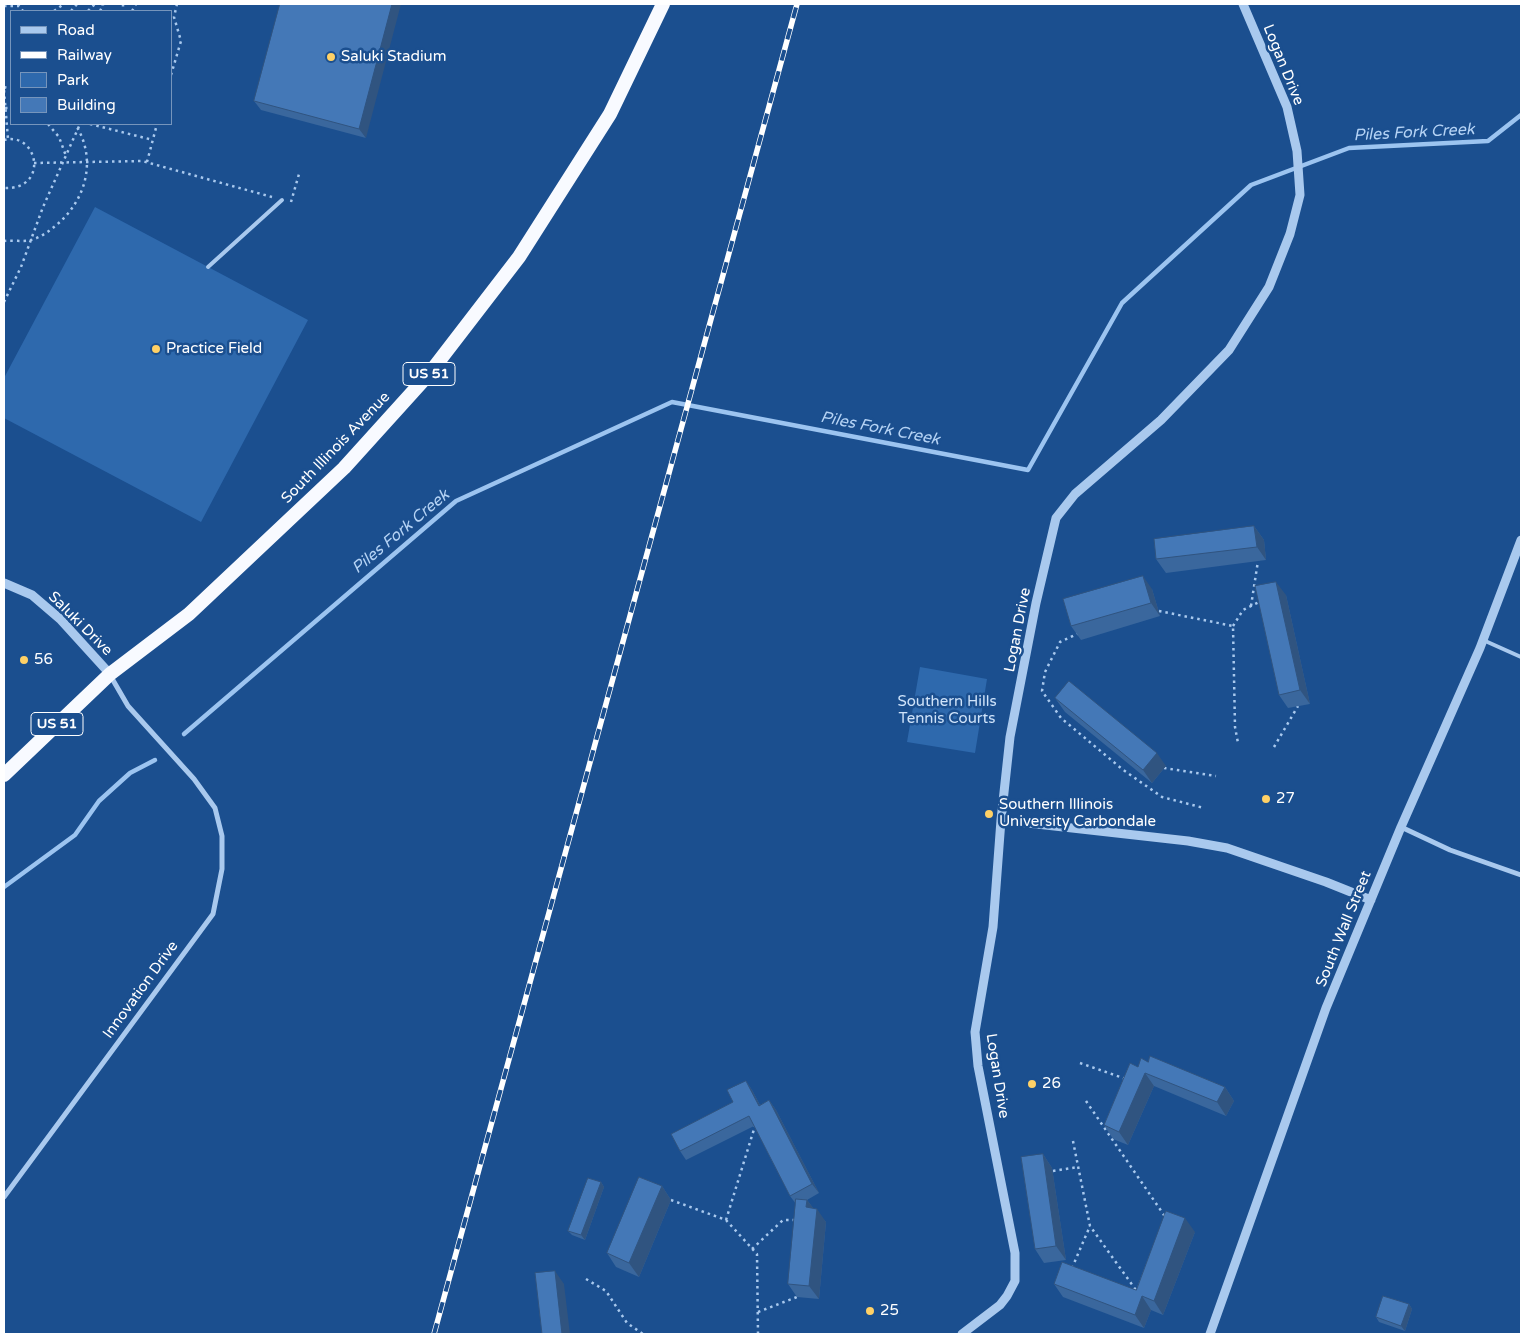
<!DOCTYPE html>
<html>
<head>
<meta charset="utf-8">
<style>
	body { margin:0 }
	#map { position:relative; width:1525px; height:1338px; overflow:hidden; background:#1b4f8f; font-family:"Varela Round",sans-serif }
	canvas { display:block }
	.frame { position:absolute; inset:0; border:5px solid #fff; pointer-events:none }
	.legend { position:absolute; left:10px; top:10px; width:162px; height:115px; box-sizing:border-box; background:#1b4f8f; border:1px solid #7695bc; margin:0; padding:6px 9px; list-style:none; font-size:15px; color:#fff }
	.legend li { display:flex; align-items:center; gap:10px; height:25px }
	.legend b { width:25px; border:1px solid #7695bc }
</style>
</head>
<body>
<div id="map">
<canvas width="1525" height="1338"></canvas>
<div class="frame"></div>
<ul class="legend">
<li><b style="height:6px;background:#a9c9ee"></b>Road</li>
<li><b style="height:6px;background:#fff"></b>Railway</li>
<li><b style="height:14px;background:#2e69ad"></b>Park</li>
<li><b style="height:14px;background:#4478b7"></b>Building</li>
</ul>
</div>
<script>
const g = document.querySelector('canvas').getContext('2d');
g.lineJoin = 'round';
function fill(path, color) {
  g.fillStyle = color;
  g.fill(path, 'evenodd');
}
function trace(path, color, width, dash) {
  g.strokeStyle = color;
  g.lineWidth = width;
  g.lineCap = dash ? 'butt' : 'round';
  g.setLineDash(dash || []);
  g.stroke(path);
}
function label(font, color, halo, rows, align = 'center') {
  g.font = font + ' "Varela Round",sans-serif';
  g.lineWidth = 5;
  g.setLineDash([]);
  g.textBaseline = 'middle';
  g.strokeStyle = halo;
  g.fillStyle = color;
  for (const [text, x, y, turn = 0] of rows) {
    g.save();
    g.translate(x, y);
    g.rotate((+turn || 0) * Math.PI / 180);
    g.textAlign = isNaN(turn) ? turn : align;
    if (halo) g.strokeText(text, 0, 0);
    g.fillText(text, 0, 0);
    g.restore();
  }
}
fill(new Path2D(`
	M95 207 308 320 201 522 4 418V378Z
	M920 667 987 679 975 753 907 742Z`), '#2e69ad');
trace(new Path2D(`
	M184 734 456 501 672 402 1028 470 1122 303 1251 185 1349 148 1488 141 1521 115
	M4 887 75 835 99 801 130 773 155 760`), '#9cc4f0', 4.5);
trace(new Path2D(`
	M123 4V11
	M4 6H19L23 11
	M54 11 64 4
	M71 11 77 4
	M88 11 95 4
	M100 11 103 5 102 4
	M132 11 136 4
	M171 75 181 41 174 17 177 4
	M4 87 11 89
	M4 90 8 139
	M5 108H11
	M48 124 59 137 66 156
	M90 124 153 140
	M4 140C38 131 50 190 4 188
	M147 162 157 124
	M34 163 142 161 272 197
	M291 202 299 174
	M4 241C12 240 23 242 31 240 39 238 48 232 54 227 86 202 98 159 75 124
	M4 302 21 267 43 207 80 124
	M1251 606 1258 561
	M1159 611 1233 626 1235 727 1238 743
	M1233 626 1243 610 1261 601
	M1079 633 1060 642 1045 672 1042 691 1061 718 1122 769 1162 797 1204 808
	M1274 747 1298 706
	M1164 768 1216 776
	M1080 1063 1126 1079
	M1086 1101 1166 1218
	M1073 1141 1090 1226 1138 1293
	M1053 1171 1078 1167
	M671 1200 726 1220 757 1254 758 1334
	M726 1220 755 1126
	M752 1249 783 1220H796
	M1072 1268 1090 1226
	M586 1279 606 1291 627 1323 643 1334
	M758 1312 797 1297`), '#a9c9ee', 2.5, [2.5, 4]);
trace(new Path2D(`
	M208 267 282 200
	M1483 640 1521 657`), '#a9c9ee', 4);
trace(new Path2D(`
	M1401 827 1450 850 1521 875
	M4 1197 213 914 222 869V836L215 808 194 779 128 706 110 675`), '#a9c9ee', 5);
trace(new Path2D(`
	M4 583 32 595 60 619 110 674
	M1001 820 1188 841 1227 848 1326 882 1371 900
	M962 1334 1000 1305 1007 1296 1015 1281V1253L978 1066 975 1032 993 927 1001 820 1010 737 1036 603 1056 518 1075 494 1161 420 1229 350 1269 287 1290 234 1300 195 1297 151 1287 107 1243 4
	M1210 1334 1326 1008 1401 827 1480 648 1521 540`), '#a9c9ee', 9);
trace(new Path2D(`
	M4 775 110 674 189 614 344 468 429 374 519 257 610 114 663 4`), '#f8faff', 14);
const rail = new Path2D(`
	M434 1334 797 4`);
trace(rail, '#fff', 5.5);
trace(rail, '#1b4f8f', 4, [11]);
fill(new Path2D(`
	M280 4 366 138 261 110 254 101Z
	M1254 526 1264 540 1266 560 1166 573 1156 559Z
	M1152 589 1160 616 1081 640 1071 626Z
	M1286 595 1310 704 1288 708 1279 695Z
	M1055 698 1166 766 1152 783 1065 712Z
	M1148 1062 1225 1087 1234 1101 1226 1116 1154 1086 1128 1145 1113 1139 1104 1125 1138 1067Z
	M746 1081 752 1090 760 1105 769 1100 776 1110 819 1193 807 1200 813 1208 826 1222 819 1299 797 1297 788 1284 796 1204 790 1196 754 1126 686 1160 680 1151 733 1102Z
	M1043 1154 1052 1168 1066 1260 1044 1263 1035 1249Z
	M601 1182 604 1187 585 1240 572 1235 568 1231Z
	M662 1186 671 1200 639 1277 616 1267 607 1253Z
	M1195 1232 1163 1315 1151 1310 1144 1328 1063 1297 1054 1284 1136 1290Z
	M1409 1304 1412 1309 1405 1331 1379 1322 1376 1317Z`), '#3a679d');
fill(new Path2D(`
	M392 4H401L366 138 359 129Z
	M1254 526 1264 540 1266 560 1257 547Z
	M1143 576 1152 589 1160 616 1151 603Z
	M1276 582 1286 595 1310 704 1300 690Z
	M1157 753 1166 766 1152 783 1143 770Z
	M1145 1073 1154 1086 1128 1145 1119 1132Z
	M746 1081 752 1090 765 1115 759 1106Z
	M1225 1087 1234 1101 1226 1116 1217 1102Z
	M769 1100 776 1110 819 1193 812 1184Z
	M1043 1154 1052 1168 1066 1260 1056 1246Z
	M601 1182 604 1187 585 1240 581 1235Z
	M662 1186 671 1200 639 1277 629 1263Z
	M807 1200 817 1213V1209L826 1222 819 1299 809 1286 806 1207Z
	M1185 1218 1195 1232 1163 1315 1154 1301Z
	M555 1271 564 1284 570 1334H562Z
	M1142 1296 1151 1310 1144 1328 1135 1315Z
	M1409 1304 1412 1309 1405 1331 1401 1326Z`), '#305480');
const building = new Path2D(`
	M280 4H392L359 129 254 101Z
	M1254 526 1257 547 1156 559 1154 539Z
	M1143 576 1151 603 1071 626 1063 599Z
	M1276 582 1300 690 1279 695 1255 586Z
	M1069 681 1157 753 1143 770 1055 698Z
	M1150 1056 1225 1087 1217 1102 1145 1073 1119 1132 1104 1125 1130 1063 1138 1067 1141 1058 1148 1062Z
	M746 1081 759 1106 769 1100 812 1184 790 1196 749 1116 680 1151 671 1134 733 1102 727 1090Z
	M1043 1154 1056 1246 1035 1249 1021 1157Z
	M639 1177 662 1186 629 1263 607 1253Z
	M588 1178 601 1182 581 1235 568 1231Z
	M796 1199 807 1200 806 1207 817 1209 809 1286 788 1284Z
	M1166 1211 1185 1218 1154 1301 1142 1296 1135 1315 1054 1284 1062 1262 1136 1290Z
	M555 1271 562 1334H542L535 1273Z
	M1383 1296 1409 1304 1401 1326 1376 1317Z`);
fill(building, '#4478b7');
trace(building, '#305480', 1);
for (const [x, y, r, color] of [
	[331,57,5,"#ffd166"],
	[156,349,5,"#ffd166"],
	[24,660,5,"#ffd166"],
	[1266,799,5,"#ffd166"],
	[989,814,5,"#ffd166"],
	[1032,1084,5,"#ffd166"],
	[870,1311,5,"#ffd166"]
]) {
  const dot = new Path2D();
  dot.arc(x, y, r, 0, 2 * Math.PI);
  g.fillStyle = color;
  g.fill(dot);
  trace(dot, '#1b4f8f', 2);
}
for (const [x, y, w] of [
	[429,374,52],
	[57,724,52]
]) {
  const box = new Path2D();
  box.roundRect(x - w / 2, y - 11.5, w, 23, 4);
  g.fillStyle = '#1b4f8f';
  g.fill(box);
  trace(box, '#fff', 1);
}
label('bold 14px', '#fff', null, [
	["US 51",429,374],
	["US 51",57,724]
]);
label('15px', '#fff', '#1b4f8f', [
	["Saluki Stadium",341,57],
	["Practice Field",166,349],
	["56",34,660],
	["27",1276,799],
	["Southern Illinois",999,805],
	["University Carbondale",999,822],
	["26",1042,1084],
	["25",880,1311]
], 'left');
label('15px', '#fff', '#1b4f8f', [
	["Logan Drive",1283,65,68],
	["South Illinois Avenue",336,448,-46],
	["Saluki Drive",80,624,45],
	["Logan Drive",1018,630,-79],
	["South Wall Street",1344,929,-68],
	["Innovation Drive",141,990,-54],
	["Logan Drive",997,1076,81]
]);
label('15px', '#cfe3fa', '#1b4f8f', [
	["Southern Hills",947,702],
	["Tennis Courts",947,719]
]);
label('italic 16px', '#b5d3f5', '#1b4f8f', [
	["Piles Fork Creek",1414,133,-3],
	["Piles Fork Creek",880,429,11],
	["Piles Fork Creek",401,532,-40]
]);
</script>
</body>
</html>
